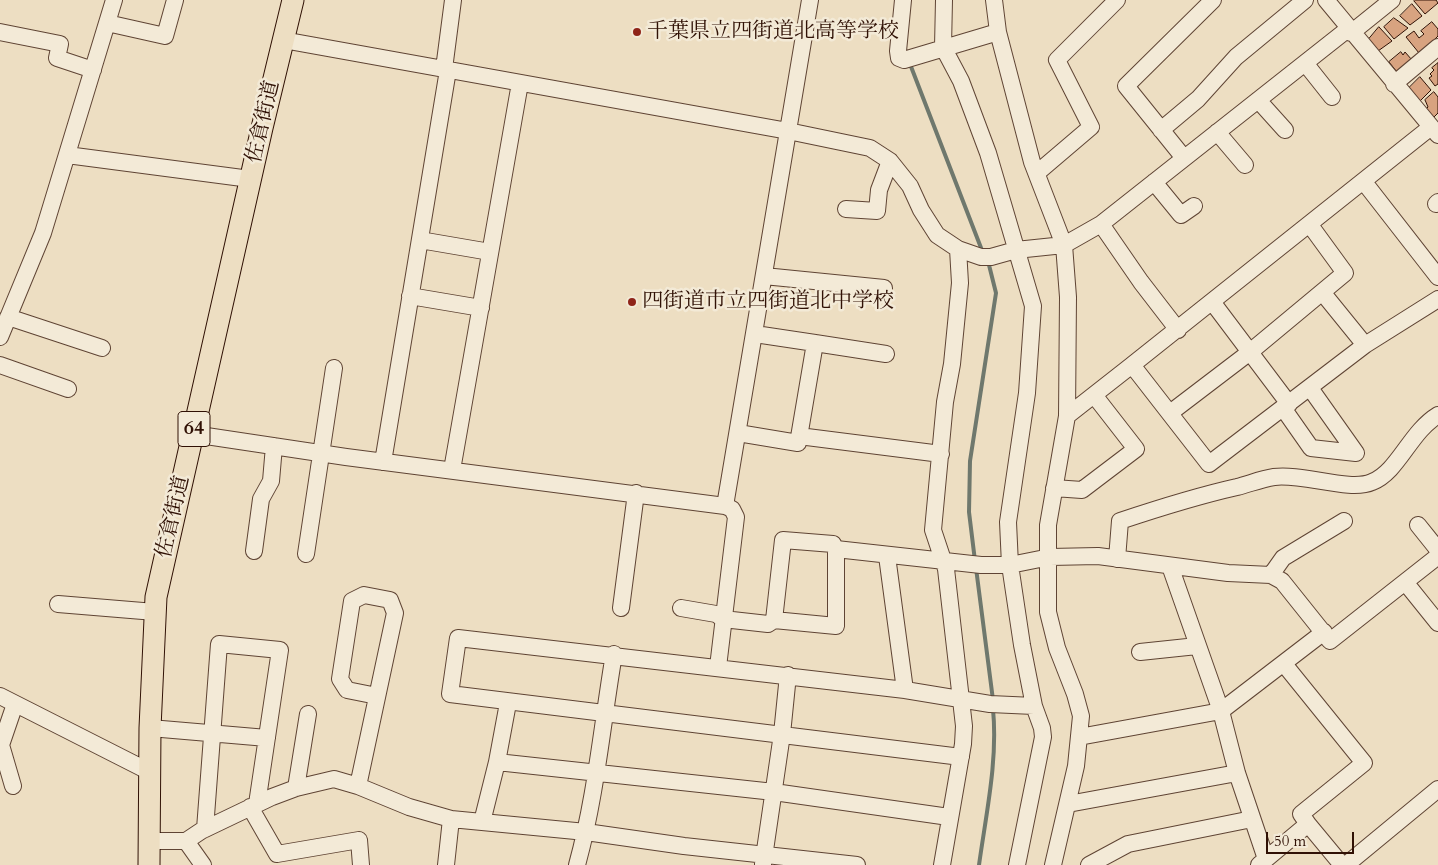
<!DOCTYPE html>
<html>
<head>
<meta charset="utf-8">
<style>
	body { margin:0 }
	#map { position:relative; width:1438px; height:865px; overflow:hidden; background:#eddec2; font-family:Cardo,serif }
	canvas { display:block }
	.scale { position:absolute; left:1266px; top:832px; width:88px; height:22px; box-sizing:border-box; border:2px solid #301105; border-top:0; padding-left:6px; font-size:15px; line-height:18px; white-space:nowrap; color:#301105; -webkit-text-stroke:4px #f3ead7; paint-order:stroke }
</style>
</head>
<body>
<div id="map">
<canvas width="1438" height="865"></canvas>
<div class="scale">50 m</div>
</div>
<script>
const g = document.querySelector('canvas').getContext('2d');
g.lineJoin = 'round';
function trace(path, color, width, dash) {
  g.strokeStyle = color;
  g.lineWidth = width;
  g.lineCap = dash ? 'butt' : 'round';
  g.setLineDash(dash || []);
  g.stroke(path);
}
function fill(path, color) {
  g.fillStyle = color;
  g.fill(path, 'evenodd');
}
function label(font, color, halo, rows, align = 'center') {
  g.font = font + ' Cardo,"Noto Serif JP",serif';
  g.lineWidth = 5;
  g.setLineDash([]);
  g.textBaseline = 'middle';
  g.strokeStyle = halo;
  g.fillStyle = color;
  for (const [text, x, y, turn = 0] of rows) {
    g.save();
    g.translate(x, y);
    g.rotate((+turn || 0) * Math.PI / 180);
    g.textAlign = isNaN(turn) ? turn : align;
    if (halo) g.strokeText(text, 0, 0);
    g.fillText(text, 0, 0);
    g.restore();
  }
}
trace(new Path2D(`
	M910 64 983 253
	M975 561 969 512 970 461 996 293 988 261
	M976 568 993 700
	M979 865C986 814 998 761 993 709`), '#6f786d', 4);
const building = new Path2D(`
	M1415 0H1436L1438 3 1425 14 1414 1Z
	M1412 4 1422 16 1410 25 1400 16Z
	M1394 18 1408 28 1394 39 1384 27Z
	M1432 22 1438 29V36L1434 40 1436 42 1419 53 1406 37 1414 31 1419 38 1424 34 1421 31Z
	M1379 27 1392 41 1378 51 1369 39Z
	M1401 52 1403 55 1405 52 1412 60 1397 72 1389 62Z
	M1438 63V84L1435 86 1429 78 1432 76 1430 74 1434 70 1432 68Z
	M1420 77 1431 90 1419 102 1408 89Z
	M1434 92 1438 97V113L1433 118 1426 109 1428 107 1425 100Z`);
fill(building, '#d8a380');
trace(building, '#301105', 1);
const minor = new Path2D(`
	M903 0 898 51 899 58 904 60 998 32
	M944 0 943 47 961 81 988 153 1033 306 1027 393 1008 522 1010 565 1022 645 1034 706 1042 728 1043 737 1017 865
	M994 0 998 32 1032 162 1064 245 1068 297 1067 416 1048 525V612L1057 648 1075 694 1081 716 1076 766 1053 865
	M1326 0 1438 135
	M107 23 165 36 175 0
	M0 32 60 44 57 58 93 70
	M1351 33 1392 0
	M283 40 788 131 870 148 890 161 910 186 921 210 937 235 958 249 981 257H991L1016 250 1064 245 1101 224 1348 29
	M1305 63 1332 97
	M444 69 453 0
	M1394 84 1438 47
	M1258 100 1285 130
	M1431 127 1132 365 1209 464 1365 345 1438 299
	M1161 130 1198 99 1236 57 1305 0
	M1217 132 1245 165
	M67 155 250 179
	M1184 158 1126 86 1213 0
	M1037 173 1091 127 1057 60 1117 0
	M1154 182 1181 215 1194 206
	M1364 182 1438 277
	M1436 204 1438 202
	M846 209 877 211 879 190 890 161
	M1101 224 1141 282 1178 330
	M420 240 490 252
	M764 276 884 288
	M1322 292 1365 345
	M410 296 481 308
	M1213 303 1289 404
	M8 317 102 348
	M0 337 43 233 114 0
	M815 343 886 354
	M0 365 68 389
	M1283 408 1311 448 1356 453 1310 388
	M1170 413 1250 352 1345 273 1310 225
	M1067 416 1132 365
	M738 433 798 443 815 343 755 334
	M193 434 346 457 725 506 810 0
	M799 436 941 454
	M383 462 448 70
	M452 470 520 83
	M1054 488 1082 490 1136 449 1094 395
	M1418 525 1438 550
	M254 551 261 499 271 481 274 446
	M306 554 334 368
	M887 556 905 690
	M1117 559 1120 521C1159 508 1197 496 1237 487 1249 484 1261 479 1274 477 1302 473 1350 492 1372 482 1398 472 1410 432 1438 415
	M1170 566 1221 711 1237 773 1266 859
	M1271 575 1283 558 1344 521
	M1405 582 1438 623
	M58 604 155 612
	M621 608 636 493
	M681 608 716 614 723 619 768 624 774 620 783 540 833 544 836 549 981 565H1010L1050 557 1098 556 1228 573 1271 575 1282 581 1330 641 1438 556
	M774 620 836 626V549
	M1140 652 1197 646
	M1284 664 1364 763 1301 814 1308 824
	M718 667 736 517 732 509 725 506
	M0 696 150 772
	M150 728 267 738
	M1079 737 1221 711 1324 632
	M961 757 450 694 458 638 905 690 990 704 1034 706
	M497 762 774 792 949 817
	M13 786 1 745 15 704
	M358 786 395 613 390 600 364 595 352 601 340 679 347 690 377 696
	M296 788 308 714
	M1068 804 1237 773
	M250 807 277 854 359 840 361 865
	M482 822 497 762 508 703
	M205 829 219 644 280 650 257 804
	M149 841H186L201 831 272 797 296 788 334 779 358 786 409 807 451 819 586 832 684 846 857 865
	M186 841 203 865
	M763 864 782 734 788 675
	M446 865 451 819
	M577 865C596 796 602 725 614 654
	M942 865 963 744 964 726 946 569 933 530 945 402 952 364 960 283 958 249
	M1089 865 1128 844 1252 819
	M1259 865 1308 824 1342 865
	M1346 865 1438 789`);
const major = new Path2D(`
	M149 865 150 728 156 597 262 128 293 0`);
trace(minor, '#5f4434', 18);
trace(major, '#301105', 23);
trace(minor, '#f3ead7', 16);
trace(major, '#eddec2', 21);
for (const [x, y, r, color] of [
	[637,32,5,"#8f2418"],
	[632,302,5,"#8f2418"]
]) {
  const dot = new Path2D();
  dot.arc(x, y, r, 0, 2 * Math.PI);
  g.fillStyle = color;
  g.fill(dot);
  trace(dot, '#f3ead7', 2);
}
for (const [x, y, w] of [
	[194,429,32]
]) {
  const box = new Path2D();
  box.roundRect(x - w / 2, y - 17.5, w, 35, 4);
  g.fillStyle = '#f3ead7';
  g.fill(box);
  trace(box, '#301105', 1);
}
label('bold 20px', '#301105', null, [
	["64",194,429]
]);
label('21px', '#301105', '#f3ead7', [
	["千葉県立四街道北高等学校",647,32],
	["四街道市立四街道北中学校",642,302]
], 'left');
label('21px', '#301105', '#f3ead7', [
	["佐倉街道",264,122,-77],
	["佐倉街道",174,517,-77]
]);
</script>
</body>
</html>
